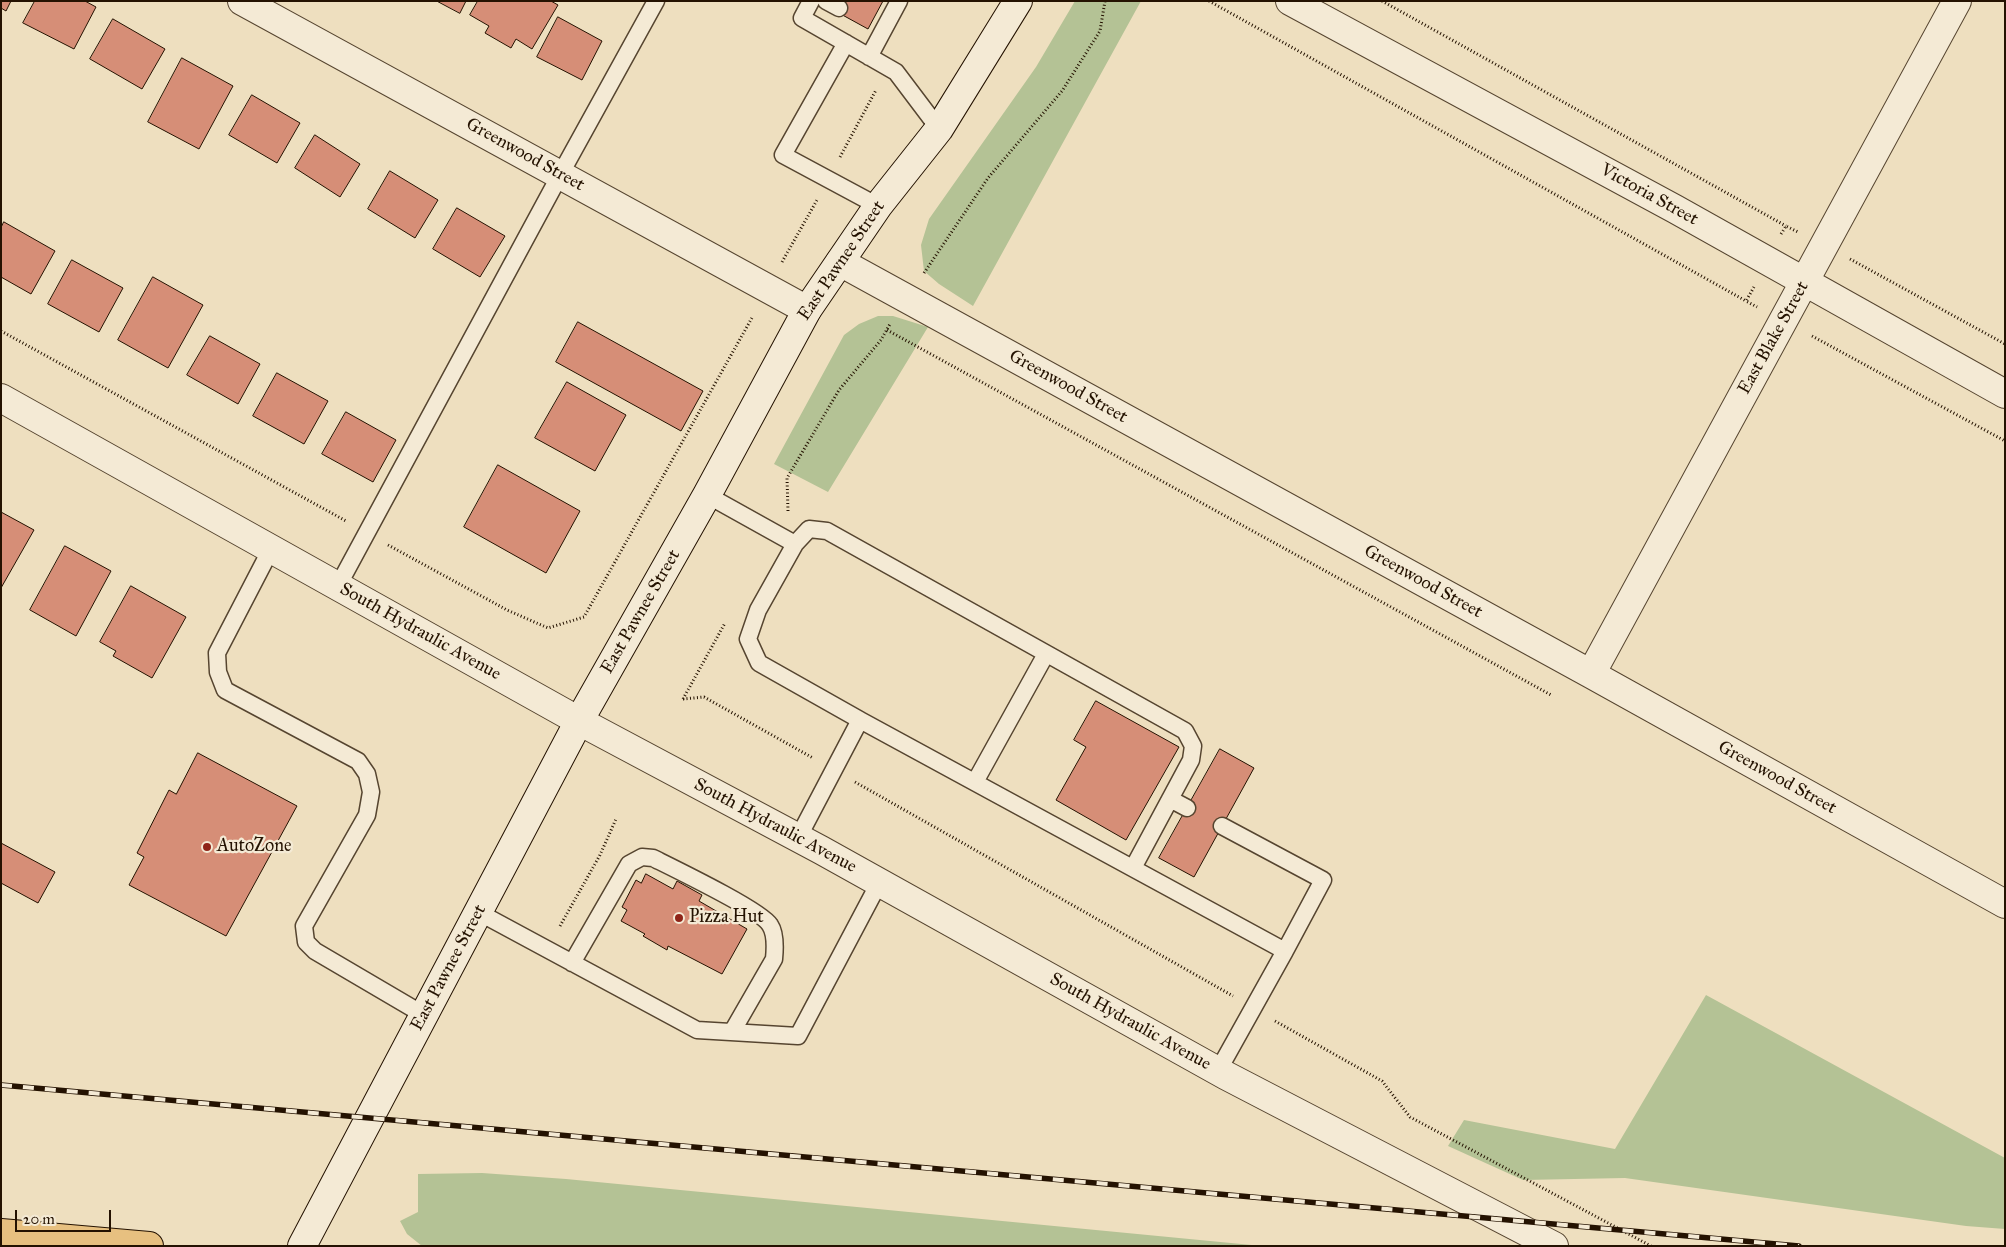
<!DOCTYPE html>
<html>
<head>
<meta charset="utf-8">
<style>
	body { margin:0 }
	#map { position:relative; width:2006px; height:1247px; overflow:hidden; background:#eedfbf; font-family:"IM FELL Great Primer",serif }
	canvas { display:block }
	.frame { position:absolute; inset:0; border:2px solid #241201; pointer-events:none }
	.scale { position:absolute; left:15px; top:1210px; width:96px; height:22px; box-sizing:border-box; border:2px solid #241201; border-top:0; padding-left:6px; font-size:15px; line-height:18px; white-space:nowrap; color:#241201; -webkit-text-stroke:4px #f4ead5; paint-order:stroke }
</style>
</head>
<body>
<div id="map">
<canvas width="2006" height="1247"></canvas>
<div class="frame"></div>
<div class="scale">20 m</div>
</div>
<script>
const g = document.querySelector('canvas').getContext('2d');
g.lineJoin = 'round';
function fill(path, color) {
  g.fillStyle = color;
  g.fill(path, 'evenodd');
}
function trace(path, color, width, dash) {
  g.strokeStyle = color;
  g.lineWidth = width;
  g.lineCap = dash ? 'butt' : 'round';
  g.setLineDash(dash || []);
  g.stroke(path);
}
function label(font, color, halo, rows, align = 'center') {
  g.font = font + ' "IM FELL Great Primer",serif';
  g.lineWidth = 4.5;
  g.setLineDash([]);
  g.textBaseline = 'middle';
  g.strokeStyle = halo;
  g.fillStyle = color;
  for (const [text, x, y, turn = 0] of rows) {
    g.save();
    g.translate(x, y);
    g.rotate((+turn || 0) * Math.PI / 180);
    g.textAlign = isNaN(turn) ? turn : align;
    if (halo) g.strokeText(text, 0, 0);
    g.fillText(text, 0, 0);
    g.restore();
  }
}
fill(new Path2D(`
	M1075 1H1141L973 306 939 284 924 271 921 245 929 219 1036 67Z
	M878 316H893L928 327 828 492 774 464 844 335 859 324Z
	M1706 995 2005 1158V1229L1966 1226 1625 1178 1523 1180 1448 1146 1464 1120 1615 1149Z
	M482 1173 566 1179 1262 1246H422L407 1234 400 1221 418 1212V1174Z`), '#b4c295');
const building = new Path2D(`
	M1 1H11L6 11 1 8Z
	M35 1H85L96 7 74 49 23 23Z
	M437 1H466L460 13Z
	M478 1H551L558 5 532 49 516 39 511 48 485 33 489 26 470 15Z
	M843 1H883L868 29 837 12Z
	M558 17 602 41 582 80 537 57Z
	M113 19 165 49 142 89 90 59Z
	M182 58 233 86 199 149 148 122Z
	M252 95 300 123 277 163 229 135Z
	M315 135 360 164 340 197 295 168Z
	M390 171 438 200 415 238 368 209Z
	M457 208 505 236 480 277 433 249Z
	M4 222 55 251 31 294 1 277V228Z
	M72 260 123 288 99 332 48 304Z
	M153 277 203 305 168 368 118 340Z
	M578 322 703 391 681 431 556 362Z
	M210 336 260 364 238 404 187 375Z
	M277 373 328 401 304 444 253 416Z
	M567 382 626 415 595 471 535 438Z
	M346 412 396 440 373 482 322 454Z
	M498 465 580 511 546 573 464 527Z
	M1 512 34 530 1 588Z
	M65 546 111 571 76 636 30 610Z
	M131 586 186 617 152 678 113 656 116 651 100 642Z
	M1096 701 1179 747 1126 840 1056 800 1086 747 1074 740Z
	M1220 749 1254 768 1194 877 1159 858Z
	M198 753 297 806 226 936 129 885 144 857 137 853 169 790 176 794Z
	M1 843 55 872 38 903 1 883Z
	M646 874 673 889 677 881 702 895 699 901 747 929 722 974 668 946 667 950 643 936 645 934 621 921 627 910 622 907 636 880 641 883Z`);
fill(building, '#d68e77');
trace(building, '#241201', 1);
const service = new Path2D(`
	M811 1 802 18 896 72 939 129
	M826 1 839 8
	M846 43 783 155 878 206
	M869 57 899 1
	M707 495 795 544 809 529 827 531 1185 731 1193 746 1191 760 1133 868
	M795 544 758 610 748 639 759 663 860 720 798 838
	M271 549 217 653 218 672 225 690 358 761 367 774 371 792 367 815 304 926 306 942 315 951 424 1015
	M338 586 560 175 656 1
	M860 720 1285 951 1218 1071
	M975 782 1046 654
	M1170 799 1187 808
	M1222 826 1323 880 1285 951
	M478 912 697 1030 798 1036 879 883
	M572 963 629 864 642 857 653 858C673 868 762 911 770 925 776 934 775 949 774 959L732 1032`);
const minor = new Path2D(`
	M242 1 807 310
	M1290 1 1675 209 2005 394
	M840 262 1591 674 2005 904
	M1591 674 1957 1`);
const tertiary = new Path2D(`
	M1 398 579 721 821 850 1225 1075 1554 1246`);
const secondary = new Path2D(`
	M302 1246 579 721 707 495 807 310 878 206 939 129 1018 1`);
const primary = new Path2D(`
	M1 1233 149 1246`);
trace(service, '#564530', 19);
trace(minor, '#564530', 30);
trace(tertiary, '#564530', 30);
trace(secondary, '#241201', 30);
trace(primary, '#241201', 30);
trace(new Path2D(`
	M1209 1 1746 301
	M1382 1 1786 226
	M840 157 876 90
	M1781 234 1786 226 1798 232
	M1850 259 2005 344
	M782 262 817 200
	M924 273 988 178 1062 91 1100 31 1105 1
	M1754 287 1746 301 1757 307
	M887 330 1551 695
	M1 331 346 521
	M1812 336 2005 441
	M788 511 787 478 839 390 881 340 890 324
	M388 545 507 610 548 628 584 617 753 316
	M683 699 704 697 813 758
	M683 699 725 623
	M855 782 1233 996
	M560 926 600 855 616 819
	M1275 1021 1382 1081 1410 1117 1651 1246`), '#241201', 3, [1, 2.5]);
trace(service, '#f4ead5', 16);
trace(minor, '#f4ead5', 28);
trace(tertiary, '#f4ead5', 28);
trace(secondary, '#f4ead5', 28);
trace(primary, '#e7c080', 28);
const rail = new Path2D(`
	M1 1085 1799 1246`);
trace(rail, '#241201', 5.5);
trace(rail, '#f4ead5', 4, [11]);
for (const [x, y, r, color] of [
	[207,847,5,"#8f2418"],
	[679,918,5,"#8f2418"]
]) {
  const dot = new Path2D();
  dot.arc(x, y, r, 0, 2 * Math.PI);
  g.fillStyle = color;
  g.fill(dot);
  trace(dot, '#f4ead5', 2);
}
label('18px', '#241201', '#f4ead5', [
	["Greenwood Street",525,155,29],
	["Victoria Street",1649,195,29],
	["East Pawnee Street",842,261,-56],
	["East Blake Street",1774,338,-61],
	["Greenwood Street",1068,387,29],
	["Greenwood Street",1423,582,29],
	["East Pawnee Street",641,612,-60],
	["South Hydraulic Avenue",420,632,29],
	["Greenwood Street",1777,778,29],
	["South Hydraulic Avenue",775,826,28],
	["East Pawnee Street",449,968,-62],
	["South Hydraulic Avenue",1130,1022,29]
]);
label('18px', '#241201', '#f4ead5', [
	["AutoZone",217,847],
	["Pizza Hut",689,918]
], 'left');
</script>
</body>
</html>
